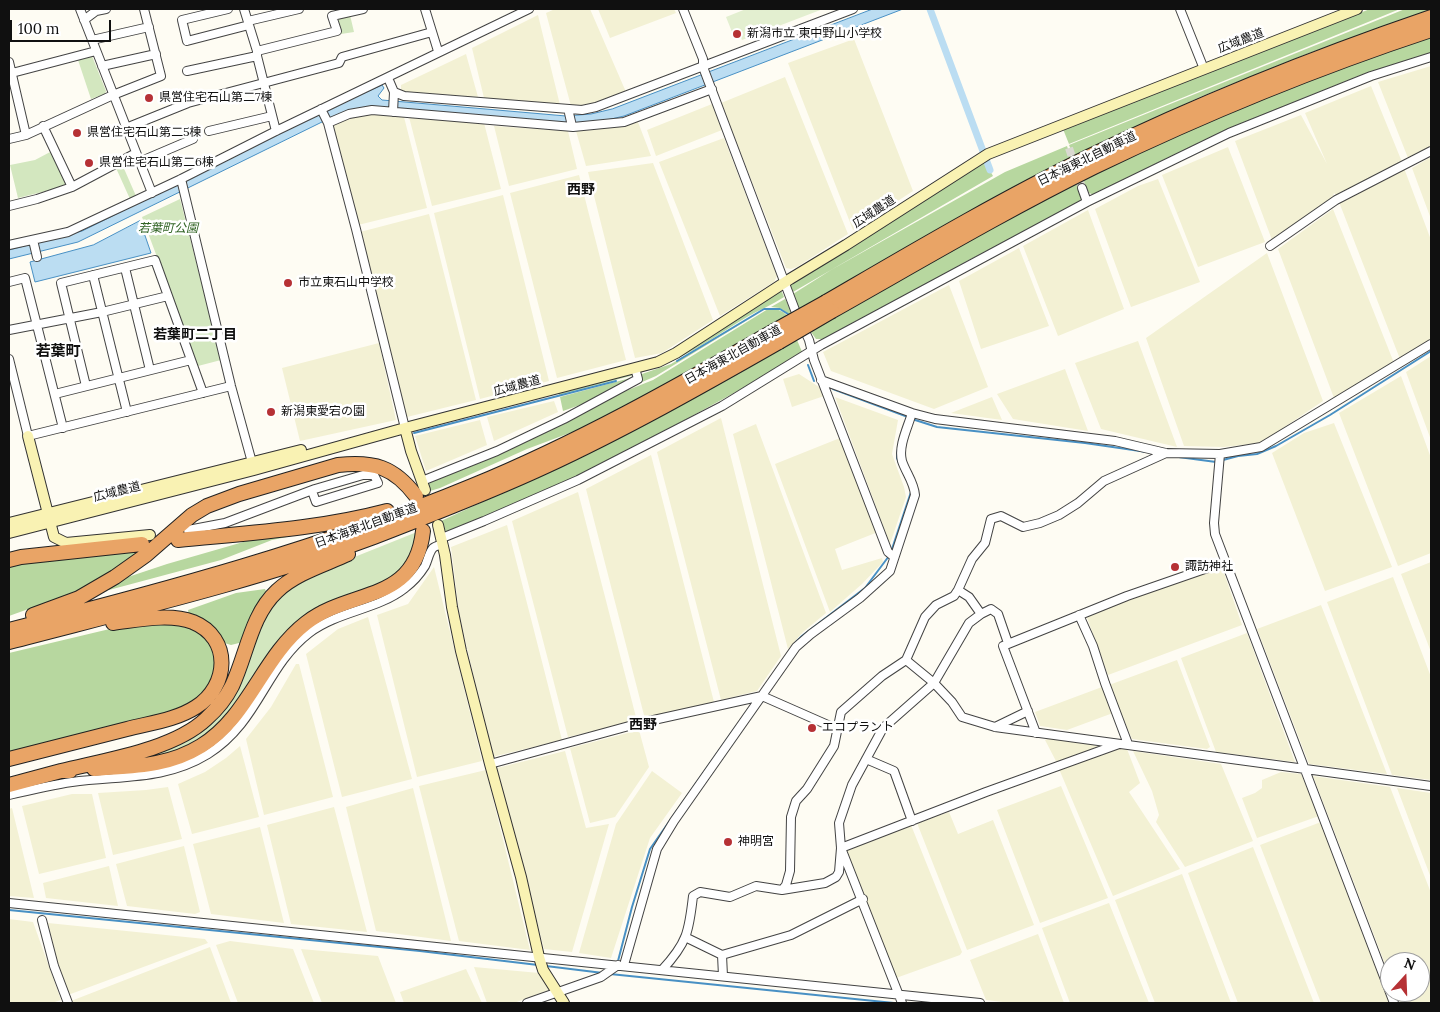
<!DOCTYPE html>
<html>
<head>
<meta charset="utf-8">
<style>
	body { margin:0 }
	#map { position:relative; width:1440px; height:1012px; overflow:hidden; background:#fefcf3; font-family:Lora,serif }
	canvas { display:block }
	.frame { position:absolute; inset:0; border:10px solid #101010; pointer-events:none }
	.north { position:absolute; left:1380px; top:952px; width:50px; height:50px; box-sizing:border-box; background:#fff; border:1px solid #9f9f9f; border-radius:50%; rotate:20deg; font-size:14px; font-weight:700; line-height:20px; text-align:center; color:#101010 }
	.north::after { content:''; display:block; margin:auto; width:18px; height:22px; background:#b63135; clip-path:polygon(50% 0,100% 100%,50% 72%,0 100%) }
	.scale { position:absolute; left:10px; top:20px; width:101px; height:22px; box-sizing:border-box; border:2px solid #101010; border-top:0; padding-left:6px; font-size:15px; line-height:18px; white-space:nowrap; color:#101010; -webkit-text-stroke:4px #fff; paint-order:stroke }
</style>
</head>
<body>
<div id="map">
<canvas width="1440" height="1012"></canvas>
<div class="frame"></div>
<div class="north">N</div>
<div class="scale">100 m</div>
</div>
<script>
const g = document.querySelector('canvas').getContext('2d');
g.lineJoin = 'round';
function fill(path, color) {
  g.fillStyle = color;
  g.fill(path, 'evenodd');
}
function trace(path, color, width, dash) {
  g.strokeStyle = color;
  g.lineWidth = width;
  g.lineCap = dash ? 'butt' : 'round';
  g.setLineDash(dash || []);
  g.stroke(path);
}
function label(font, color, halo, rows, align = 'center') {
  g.font = font + ' Lora,"Noto Sans JP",serif';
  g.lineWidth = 5;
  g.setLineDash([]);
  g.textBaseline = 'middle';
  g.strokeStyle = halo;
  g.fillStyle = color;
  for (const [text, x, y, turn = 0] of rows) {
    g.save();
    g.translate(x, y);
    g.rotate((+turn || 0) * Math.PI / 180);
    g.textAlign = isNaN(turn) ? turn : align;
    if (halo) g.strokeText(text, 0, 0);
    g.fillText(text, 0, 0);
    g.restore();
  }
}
fill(new Path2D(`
	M555 9H590L626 92 594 104 571 106 546 13Z
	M598 9H674L676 13 610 38Z
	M538 15 560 105 484 98 472 48Z
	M854 39 913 191 853 230 788 63Z
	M466 54 478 97 406 92 401 90V85Z
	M1431 66V146L1408 158 1378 82Z
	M785 77 848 234 797 267 791 269 786 268 721 103Z
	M1371 86 1402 162 1337 196 1334 193 1332 199 1272 240 1235 141 1301 115 1327 164 1305 113Z
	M712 104 722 130 656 156 647 130Z
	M378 114 404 117 427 208 358 225 332 124 361 115Z
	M409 117 484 123 501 189 432 206Z
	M638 122 651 156 586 166 576 131 593 130Z
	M494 126 568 131 577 169 509 186Z
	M724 138 777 276 774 282 720 316 659 162Z
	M1228 147 1265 242 1198 267 1162 175Z
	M1431 157V219L1412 168Z
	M653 163 713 320 662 353 635 358 588 172Z
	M1404 168 1431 240V340L1400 359 1339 202Z
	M579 175 626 360 557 378 510 193Z
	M1158 179 1200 282 1131 307 1095 209 1138 186Z
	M503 195 549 381 480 399 434 213Z
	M1333 209 1394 363 1334 398 1278 249Z
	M1088 210 1124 309 1058 336 1023 246Z
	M429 214 476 400 407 417 360 232Z
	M1019 248 1049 326 981 349 959 281Z
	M1267 253 1323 401 1261 443 1224 447 1184 446 1146 338Z
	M949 285 988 387 934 409 831 371 823 352Z
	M1138 341 1177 447 1101 429 1075 363Z
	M379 343 396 420 300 441 282 368Z
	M1431 356V440L1406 372Z
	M1065 369 1088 431 1013 419 997 394Z
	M799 374 819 387 824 396 792 407 783 379Z
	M1401 376 1431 458V553L1398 566 1339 413Z
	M835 397 898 420 892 454 904 487 906 497 890 544Z
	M992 397 1002 420 951 413Z
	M554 401 558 412 494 441 487 417Z
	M721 418 781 656 757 691 721 700 657 452Z
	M480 420 487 445 426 471 415 436Z
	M1334 423 1392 567 1325 591 1272 453 1304 433Z
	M756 424 826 613 803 632 788 649 733 434Z
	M840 438 878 532 835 549 842 570 882 558 883 562 862 584 830 612 775 464Z
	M651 455 714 702 645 719 586 489Z
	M578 492 637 721 568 737 512 521Z
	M507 525 562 740 492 757 459 613 451 547Z
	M1431 562V652L1401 574Z
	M434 567 482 761 417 777 377 615 408 604Z
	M1222 567 1242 625 1108 675 1086 615Z
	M1393 577 1431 677V780L1392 775 1327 602Z
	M1321 605 1387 774 1309 764 1257 629Z
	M368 617 412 779 342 797 306 654 338 629Z
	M1247 633 1295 762 1216 752 1181 658Z
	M1177 660 1210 747 1207 749 1132 739 1109 685Z
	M296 664H299L333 797 264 815 246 739 271 707Z
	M1102 687 1113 713 1067 730 1040 726 1035 712Z
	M639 730 649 767 615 817 590 823 570 748Z
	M1050 738 1096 745 1097 747 1057 763 1045 740Z
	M240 746 259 817 192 834 178 784 205 772 226 758Z
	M1116 748 1127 749 1140 783 1129 792 1180 869 1113 896 1059 769Z
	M565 751 586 828 609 824 572 952 544 949 497 768Z
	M1133 751 1221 764 1253 841 1185 867 1156 822 1159 815 1152 791Z
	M486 770 530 950 459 941 419 786Z
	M652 771 682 793 650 838 611 958 579 953 616 824Z
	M1281 772 1301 774 1319 816 1257 838 1242 798 1255 793 1262 788V780Z
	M1313 776 1390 787 1431 893V1003H1400L1396 992H1420V962H1390V977Z
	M1061 786 1108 898 1040 923 997 810Z
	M168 787 182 839 113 855 98 793 146 790Z
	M413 788 451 941 376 931 346 807Z
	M1397 788 1431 793V878Z
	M72 794H92L106 858 39 874 22 806Z
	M334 807 367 932 291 924 267 825Z
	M12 808 34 898 9 896V809Z
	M949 812 958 834 993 820 1034 925 967 950 917 823Z
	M1321 822 1390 1003H1321L1260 845Z
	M911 825 962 952 960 955 896 978 846 850Z
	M260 827 284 923 211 914 193 844Z
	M184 846 200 912 195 914 127 906 116 864Z
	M1253 847 1314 1003H1238L1188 873Z
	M109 866 118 906 46 898 43 883Z
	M1182 874 1231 1003H1155L1115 900Z
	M1109 903 1149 1003H1070L1042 928Z
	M9 919 33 922 61 1000 52 1003H9Z
	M48 923 205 939 208 943 68 995 56 957Z
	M1038 934 1064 1003H1011L986 1000 970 960Z
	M230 941 293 949 314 1003H238L216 945Z
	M210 947 231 1003H72L71 1001Z
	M301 949 378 956 396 1003H322Z
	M474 967 539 973 549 990 514 1003H487Z
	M466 969 482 1003H404L400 992Z`), '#f3f1d4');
fill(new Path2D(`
	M350 15 354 32 341 34 338 18Z
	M92 56 106 91 105 94 91 99 78 60Z
	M52 151 68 184 58 188 18 198 10 165 35 160Z
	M122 164 136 196 130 199 116 168Z
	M180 199 221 360 198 366 142 217Z
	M417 532V544L402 571 380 585 334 601 222 726 175 756 115 763 196 732 248 650 276 596 297 583 352 558Z`), '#d3e7bf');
fill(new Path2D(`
	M1370 9H1400L1069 144 1063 129Z
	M1405 9H1431V11L1309 53 1200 97 1074 157 1069 145Z
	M1431 36V53C1399 64 1366 74 1334 86 1252 118 1171 154 1094 195L1089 193 1083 180 1186 130 1270 94Z
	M1067 146 1071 158 892 256 799 310 793 294 831 270 1005 172Z
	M984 160 993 176 793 292 790 285 798 278Z
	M1081 181C1084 189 1085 197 1078 203L967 261 865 319H859L825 339H816L811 332 930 261Z
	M778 291 782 292 784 297C772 305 759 310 747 317 712 338 678 364 638 373L639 372Z
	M785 299 786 300 792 314 790 315 780 308 771 307Z
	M774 308 783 312 788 316 605 417 575 431 527 449 440 488 430 491 428 488 429 481 613 396 653 380 768 309Z
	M762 311 656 376 626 389 639 375 671 364Z
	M797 340 803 354C734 393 665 432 595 467 547 491 497 511 448 532L442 529 441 521 563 465 642 426Z
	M633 373 634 375 559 395 558 392Z
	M634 377 597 399 563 411 560 397Z
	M271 534 297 535 272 540 221 560 109 590V586L116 581 167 564Z
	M146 549 92 584 67 595 9 616V565Z
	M265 589 268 596 243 642 231 645 221 642 189 617 188 610 236 593Z
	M145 623 186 625 202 634 211 644 216 653 212 684 187 707 9 754V653L118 627Z`), '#b7d79f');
fill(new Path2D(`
	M746 9H823L742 40 740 35 734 37 726 17Z`), '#e3efd0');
const water = new Path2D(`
	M873 9H903L624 116 607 120 567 124 377 108 324 121 78 242 9 259V250L82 231 320 113 382 85 384 88 378 96 382 100 566 116 591 114 612 109Z
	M140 221 151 253 35 282 30 262 93 245Z`);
fill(water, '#bbddf2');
trace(water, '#4890c4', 1);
trace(new Path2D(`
	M677 361 764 309H780L788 314
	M808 365 814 381
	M833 389 908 417
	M912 419 937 427 1085 443 1147 452
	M414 433 616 381
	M898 448 897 458 900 465
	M1171 456 1216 462
	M1223 460 1238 456 1257 454 1276 446 1330 415 1431 351
	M891 552 911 492
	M796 642 802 636 865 588 889 556
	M9 910 420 951 538 965
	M618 961 632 907 650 849 737 725
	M546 966 603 973
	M610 974 894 1003`), '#4890c4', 2);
trace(new Path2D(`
	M930 9 990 170`), '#bbddf2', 7);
trace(new Path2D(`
	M1069 148 1082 188`), '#dad9d1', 8, [8, 4]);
const street = new Path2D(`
	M80 9 152 193
	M228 9 182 20 187 41 249 25
	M244 9 257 51V56L276 131
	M425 9 438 51
	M683 9 703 59V67L795 310 809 340 814 360 888 552 894 557
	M1180 9 1204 69
	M84 20 96 11 106 9
	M248 21 299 9
	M92 40 149 27
	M257 51 337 31 332 16 363 9
	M9 62 26 135
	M102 66 156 54
	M187 71 257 56
	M12 73 96 51
	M388 78 394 92 404 96 582 110 596 107 853 9
	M321 109 328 123 356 229 405 428
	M393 112 394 92
	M569 113 572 126
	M328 123 349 114 372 110 573 127 624 122 712 89
	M43 126 72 187
	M126 128 188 103 339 63 342 57 432 32
	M209 131 272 116
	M9 139 26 135 113 95 161 76 144 9
	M139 162 193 139
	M181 179 231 386 253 466
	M1082 188 1087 202
	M9 206 37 199 72 187 136 153
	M33 240 37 257
	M9 245 68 232 181 179 276 131 529 9
	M1270 246 1336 200 1431 151
	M125 268 150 370
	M93 275 127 412
	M9 282 25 278 63 428
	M9 330 102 312 168 296
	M9 359 28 436 231 386
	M821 380 912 413 935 419 1115 441 1166 453 1220 454 1261 447 1431 344
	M86 386 61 283 155 260 203 393
	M55 394 191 360
	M1220 454 1214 523 1215 534 1394 1003
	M422 481 497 451 564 419 638 379 635 368
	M188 530 225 523 315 489 363 475H374L378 483 316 502 312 491
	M442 538 484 521 578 480 722 406 821 345 1087 202 1229 133 1371 76 1431 57
	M958 590 969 597 981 614 991 609 998 614 1008 643
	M1079 615 1093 646 1105 683 1128 744
	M906 660 934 683 952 702 962 717 995 727 1431 786
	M995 727 1028 711
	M1036 733 1003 646 1127 596 1225 562
	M866 759 894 771 912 821
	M490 764 640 723 762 696 837 729
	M9 795C30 790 51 785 72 782 120 775 164 781 208 754 259 722 265 667 309 633 338 611 377 610 405 588 413 582 420 574 425 566 428 560 429 552 433 548 435 546 440 545 443 544
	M782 890 825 883 836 877 839 872 841 848 839 823 852 785 883 728 934 683 969 623 981 614
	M9 903 980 1003
	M42 920 54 966 68 1003
	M685 937 722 955 791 935 863 899
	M722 955 723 976
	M624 965 657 849 674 821 796 647 811 634 860 598 890 571 915 495C914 482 906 473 902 461 898 446 908 427 912 413
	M662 970C687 943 689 932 693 896L700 892 730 897 756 886 782 890 786 885 790 871 791 817 796 801 807 789 834 746 841 712 882 676 906 660 925 617 936 605 954 596 958 590 972 559 985 543 991 519 1001 516 1023 527 1040 523 1059 515 1078 503 1104 481 1166 453
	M527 1003 601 977 618 965
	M902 1003 841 848 986 792 1119 744`);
const secondary = new Path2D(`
	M405 428 411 451 425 490
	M28 436 54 537 66 543 150 535
	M9 523 301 450
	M438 525 445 555 452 607 461 651 490 764 521 877 539 957 543 970 564 1003
	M9 533 254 470 405 428 658 362 676 353 790 279 846 245 988 154 1357 9`);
const highway = new Path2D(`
	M826 302C912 252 998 201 1088 157 1199 103 1314 57 1431 17
	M832 311C919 262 1005 211 1094 167 1204 114 1316 68 1431 30
	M178 540C248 533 319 529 387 511
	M9 560 21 557 142 544
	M33 615 79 598 115 577 146 555 192 515 207 506 239 494 338 465C374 461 394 467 416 496
	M9 630C166 590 322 548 472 486 577 443 676 387 774 331
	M9 642C131 610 255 581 374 537 431 515 488 493 544 467 624 430 702 386 779 342
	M9 759C48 749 88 739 127 729 150 723 176 720 196 707 229 686 232 638 193 622 169 613 138 620 113 623
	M94 769C132 766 167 767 201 746 249 717 262 657 306 623 351 588 415 604 423 531
	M61 771C105 760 173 750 206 719 216 710 226 698 232 686 247 654 251 615 277 591 296 573 324 565 348 554
	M9 785 61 771H70`);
trace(street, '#434343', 10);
trace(secondary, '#323232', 12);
trace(highway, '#212121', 16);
trace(street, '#fff', 8);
trace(secondary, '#f9f2b3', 10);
trace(highway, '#e9a466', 14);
const highwayBridge = new Path2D(`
	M774 331 826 302
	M779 342 832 311`);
trace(highwayBridge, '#212121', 16, []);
trace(highwayBridge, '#e9a466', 14);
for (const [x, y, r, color] of [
	[737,34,5,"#b63135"],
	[149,98,5,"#b63135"],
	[77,133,5,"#b63135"],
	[89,163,5,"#b63135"],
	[288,283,5,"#b63135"],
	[271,412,5,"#b63135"],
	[1175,567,5,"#b63135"],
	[812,728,5,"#b63135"],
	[728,842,5,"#b63135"]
]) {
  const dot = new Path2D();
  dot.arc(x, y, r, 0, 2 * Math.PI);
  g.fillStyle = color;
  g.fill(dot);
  trace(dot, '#fff', 2);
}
label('12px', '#101010', '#fff', [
	["新潟市立 東中野山小学校",747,34],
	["県営住宅石山第二7棟",159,98],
	["県営住宅石山第二5棟",87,133],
	["県営住宅石山第二6棟",99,163],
	["市立東石山中学校",298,283],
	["新潟東愛宕の園",281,412],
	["諏訪神社",1185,567],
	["エコプラント",822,728],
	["神明宮",738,842]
], 'left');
label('12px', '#101010', '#fff', [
	["広域農道",1241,41,-21],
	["日本海東北自動車道",1087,159,-26],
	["広域農道",874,212,-33],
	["日本海東北自動車道",733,355,-29],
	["広域農道",517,386,-15],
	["広域農道",117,492,-14],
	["日本海東北自動車道",366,526,-20]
]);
label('italic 12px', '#306324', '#fff', [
	["若葉町公園",168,229]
]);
label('bold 14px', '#101010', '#fff', [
	["西野",581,190],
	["若葉町二丁目",195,335],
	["西野",643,725]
]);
label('bold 15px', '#101010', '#fff', [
	["若葉町",58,352]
]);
</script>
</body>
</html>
